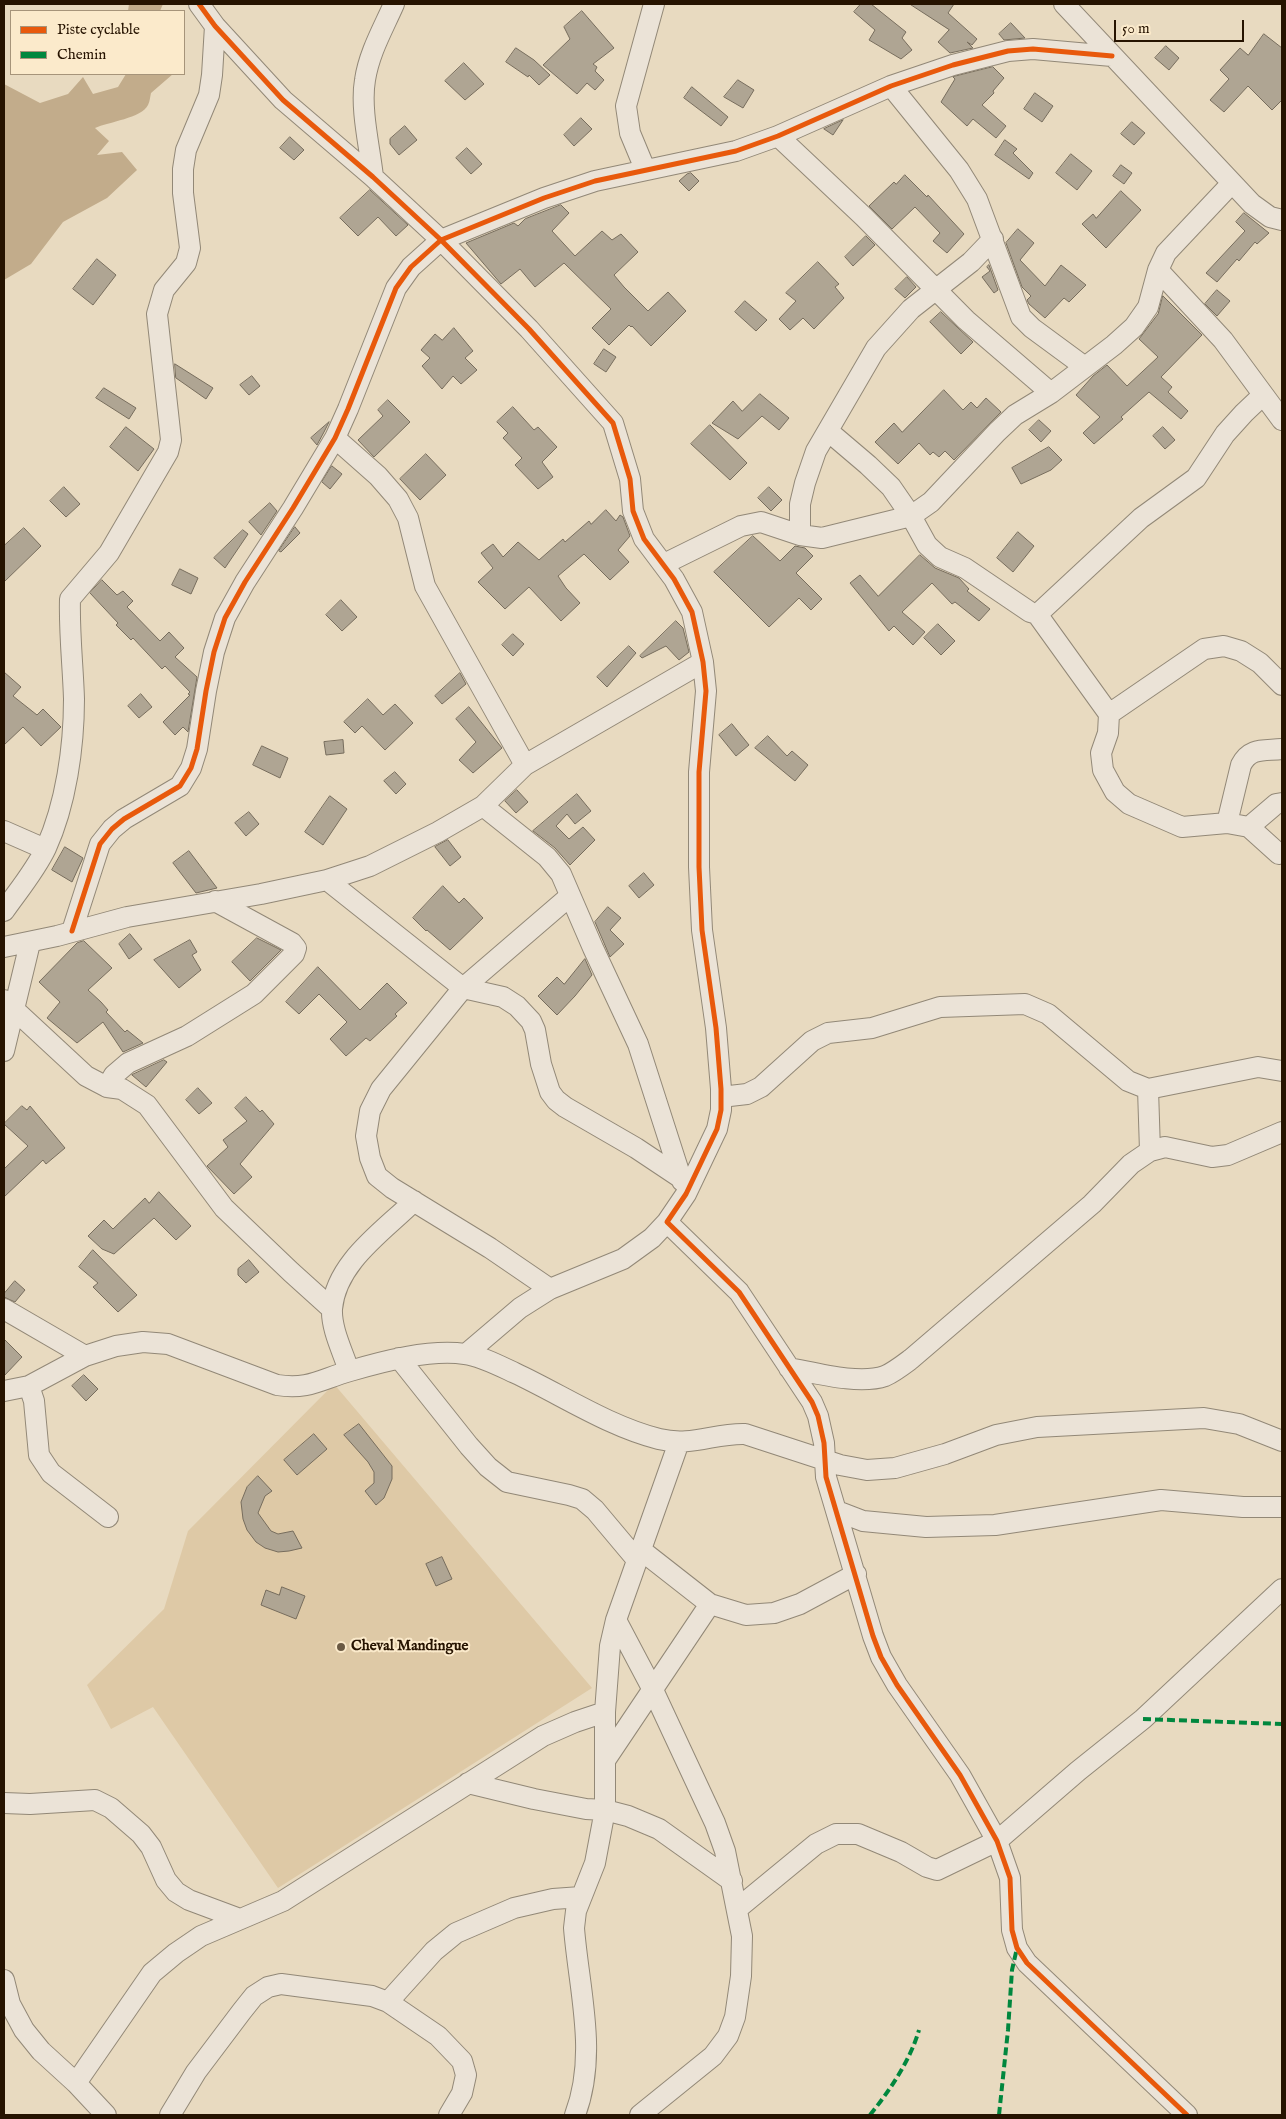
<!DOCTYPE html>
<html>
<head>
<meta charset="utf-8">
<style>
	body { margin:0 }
	#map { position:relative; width:1286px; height:2119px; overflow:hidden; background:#e8dac0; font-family:"IM FELL English",serif }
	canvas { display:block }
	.frame { position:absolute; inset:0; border:5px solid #261300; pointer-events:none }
	.legend { position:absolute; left:10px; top:10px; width:175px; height:65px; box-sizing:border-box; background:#fbeacb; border:1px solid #a6947a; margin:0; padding:6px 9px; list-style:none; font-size:15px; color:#261300 }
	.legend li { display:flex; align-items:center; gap:10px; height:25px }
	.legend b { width:25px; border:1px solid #a6947a }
	.scale { position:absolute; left:1114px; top:20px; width:130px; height:22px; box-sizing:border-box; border:2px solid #261300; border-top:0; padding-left:6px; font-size:15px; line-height:18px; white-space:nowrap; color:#261300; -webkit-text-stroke:4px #fbeacb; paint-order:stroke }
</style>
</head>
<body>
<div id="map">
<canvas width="1286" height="2119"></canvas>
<div class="frame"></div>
<ul class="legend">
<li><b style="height:6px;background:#e8590c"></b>Piste cyclable</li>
<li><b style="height:6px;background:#00873e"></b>Chemin</li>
</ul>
<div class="scale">50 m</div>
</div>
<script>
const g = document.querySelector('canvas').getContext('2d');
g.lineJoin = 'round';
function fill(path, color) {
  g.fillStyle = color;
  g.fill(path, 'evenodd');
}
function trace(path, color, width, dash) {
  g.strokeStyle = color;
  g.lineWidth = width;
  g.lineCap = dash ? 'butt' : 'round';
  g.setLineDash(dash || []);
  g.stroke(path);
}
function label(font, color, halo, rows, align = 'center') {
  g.font = font + ' "IM FELL English",serif';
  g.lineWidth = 4;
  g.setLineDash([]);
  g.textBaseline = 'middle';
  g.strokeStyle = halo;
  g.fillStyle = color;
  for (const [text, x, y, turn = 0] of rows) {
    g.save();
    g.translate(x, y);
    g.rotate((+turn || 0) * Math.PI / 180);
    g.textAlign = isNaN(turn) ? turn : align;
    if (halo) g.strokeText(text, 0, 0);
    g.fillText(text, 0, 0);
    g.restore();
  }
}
fill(new Path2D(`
	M334 1384 592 1688 278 1888 153 1707 111 1729 87 1685 164 1609 188 1531Z`), '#dec9a6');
fill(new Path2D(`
	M129 4H163L160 11H128Z
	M126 74H173L151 93C150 97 150 101 148 105 142 118 108 122 95 128L109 141 97 155 122 152 137 170 107 198 63 222 31 264 4 280V84L40 103 68 94 83 77 93 94 118 87Z`), '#c2ac8b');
const building = new Path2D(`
	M861 4H871L906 32 902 38 912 50 901 59 869 40 875 30 854 12Z
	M910 4H954L948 13 977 39 972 45 967 42 973 48 950 53 938 42 949 30Z
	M582 11 614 48 593 64 597 67 595 71 604 80 595 90 587 83 577 94 543 65 570 39 564 27Z
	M1011 23 1025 38 1004 40 999 34Z
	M1264 34 1282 48V100L1272 110 1248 86 1224 112 1210 100 1229 79 1220 70 1240 48 1248 55Z
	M1166 46 1179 58 1169 70 1155 58Z
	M516 48 534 60 550 75 539 85 529 75 528 77 506 62Z
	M464 63 484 84 465 100 445 81Z
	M993 67 1004 78 993 91 994 93 982 105 1006 126 996 138 973 119 967 126 941 102 955 79 953 77Z
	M738 80 754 90 743 108 724 97Z
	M692 87 728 117 721 126 684 98Z
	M1035 93 1053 106 1042 122 1024 109Z
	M581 118 592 129 574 146 564 135Z
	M843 120 833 135 824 129Z
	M1132 122 1145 133 1134 145 1121 134Z
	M405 126 417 140 399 155 390 144V139Z
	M290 137 304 150 294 160 280 148Z
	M1005 140 1017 149 1013 153 1033 173 1029 179 995 155Z
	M467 148 482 164 471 174 456 158Z
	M1071 154 1092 171 1077 190 1056 173Z
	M1121 165 1132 173 1124 184 1113 176Z
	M691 173 699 181 689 191 679 181 687 174Z
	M905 175 927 197 928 195 964 234 947 253 933 241 940 233 915 207 892 229 869 206 894 182 896 184Z
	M370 190 408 225 396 236 378 217 358 236 340 218Z
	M1121 191 1141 210 1106 248 1082 224 1093 214 1096 218Z
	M561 205 569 213 552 231 575 256 602 231 612 240 621 234 638 252 614 275 624 287 648 311 668 292 686 311 651 346 632 326 631 327 629 325 609 345 592 328 611 309 564 263 535 287 520 269 501 284 466 243 514 223 518 226 525 219Z
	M1244 213 1269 233 1257 244 1255 242 1239 261 1237 259 1217 282 1206 273 1245 231 1236 222Z
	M1018 229 1034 243 1020 260 1045 286 1061 265 1086 285 1069 302 1064 298 1045 318 1029 304 1027 300 1031 296 1022 287 1006 243Z
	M866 236 875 245 853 266 845 257Z
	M97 259 116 275 93 305 73 289Z
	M818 262 839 284 835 287 844 298 814 329 803 318 790 330 779 319 796 301 786 293Z
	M989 265 998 290 994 293 982 277 990 271 987 267Z
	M907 277 916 287 905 298 895 289Z
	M1217 290 1230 301 1217 316 1205 304Z
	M1163 296 1202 335 1161 377 1172 387 1168 392 1188 411 1181 419 1149 392 1121 417 1123 419 1094 444 1083 433 1100 417 1076 395 1093 376 1107 365 1127 386 1158 357 1139 339 1158 314Z
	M745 301 767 320 756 331 735 312Z
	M941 312 973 342 961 354 930 322Z
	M454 328 473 351 465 358 477 370 461 384 453 376 442 389 422 366 430 358 421 350 435 334 442 340Z
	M604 349 616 357 606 372 594 364Z
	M175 364 213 388 206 399 176 378Z
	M252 376 260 386 249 395 240 385Z
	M104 388 136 408 129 419 96 398Z
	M944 390 963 410 971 402 977 408 986 398 1001 412 954 460 945 451 939 457 933 452 930 455 919 443 898 464 875 442 894 423 902 432Z
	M760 394 789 418 779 430 762 416 738 439 712 423 733 401 742 411Z
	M388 400 410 422 374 457 358 440 383 416 378 410Z
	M513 407 534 430 538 427 557 447 542 462 553 477 538 489 515 465 522 458 503 438 508 433 497 422Z
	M1039 420 1051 431 1041 442 1029 430Z
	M329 422 324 432 317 445 311 438Z
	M710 425 747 463 730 480 691 444Z
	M126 427 154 449 138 471 110 447Z
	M1163 427 1175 440 1165 449 1153 436Z
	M1049 447 1062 460 1051 470 1021 484 1012 468Z
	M426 454 446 475 420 500 400 479Z
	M332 466 342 474 330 489 322 482Z
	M64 487 80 504 66 517 50 501Z
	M769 487 782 500 771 511 758 498Z
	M270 503 277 511 261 535 249 522Z
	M606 510 616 521 620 515 623 517 630 536 618 550 629 562 610 580 584 554 558 576 566 588 580 603 561 621 529 587 505 609 478 582 493 568 481 553 493 544 503 557 518 542 539 560 563 539 565 542 589 521 591 524Z
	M295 527 300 533 281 552 279 551Z
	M24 528 41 546 4 582V546Z
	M243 530 248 534 225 568 214 558Z
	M1018 532 1034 546 1013 572 997 558Z
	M753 536 780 561 795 546 805 548 813 556 796 573 822 599 811 610 799 598 769 627 714 572Z
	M920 555 935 568 959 578 969 589 967 591 990 609 979 621 955 602 952 604 932 583 902 612 925 632 913 645 894 626 889 631 850 583 860 575 878 596Z
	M180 569 198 578 191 594 172 585Z
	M102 580 117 595 123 591 133 601 127 607 160 641 169 632 184 648 175 657 197 677 188 732 183 727 175 735 163 722 190 695 188 694 190 692 165 666 162 669 133 638 131 640 116 625 118 623 90 593Z
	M341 600 357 617 342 631 326 615Z
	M676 621 683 628 689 652 679 660 666 646 642 658 640 656Z
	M938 624 955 641 941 655 924 638Z
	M513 634 524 644 513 656 502 645Z
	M629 646 636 653 607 687 597 677Z
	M4 672 21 687 13 696 37 715 43 709 61 727 41 746 23 727 4 745Z
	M460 673 466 684 442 704 435 696Z
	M141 694 152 707 139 718 128 706Z
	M368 699 383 715 395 704 413 723 385 750 362 726 355 733 344 722Z
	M469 707 502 748 473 773 459 760 476 742 456 719Z
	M732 724 749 745 736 756 719 735Z
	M768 736 787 756 792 751 808 765 795 781 755 748Z
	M343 740 344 753 326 755 324 742Z
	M262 746 288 758 280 778 253 765Z
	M395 772 406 784 396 794 384 781Z
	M517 790 528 802 516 813 505 801Z
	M577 794 591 811 575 824 567 814 556 826 569 839 583 827 595 840 570 865 555 848 533 831Z
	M330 796 347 809 323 845 305 832Z
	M249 812 259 824 246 836 235 823Z
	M448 840 461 857 450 866 435 847Z
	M65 847 83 858 72 882 52 870Z
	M189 851 217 888 196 893 173 863Z
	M644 873 654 885 639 898 629 886Z
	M443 886 459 903 464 898 483 918 450 950 427 930 426 931 413 918Z
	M608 907 621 918 610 930 624 944 610 957 595 922Z
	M130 934 142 949 129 959 119 944Z
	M257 938 281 950 250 981 232 962Z
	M190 940 197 952 192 955 201 970 179 988 154 960Z
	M84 941 112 968 88 990 101 1002 108 1010 106 1012 125 1032 127 1030 143 1043 123 1052 103 1022 77 1043 47 1018 60 1002 39 982 77 943Z
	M585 959 592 975 575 996 557 1015 538 996 557 977 564 984Z
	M318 967 360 1010 387 983 407 1003 395 1014 397 1016 370 1041 366 1038 346 1056 330 1039 347 1022 319 994 299 1014 286 1002Z
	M164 1060 167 1062 146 1087 132 1075Z
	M198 1088 212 1103 199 1114 186 1100Z
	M246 1097 260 1112 262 1110 274 1124 240 1164 252 1177 234 1194 207 1166 228 1147 223 1140 247 1121 235 1108Z
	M22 1106 27 1110 30 1106 65 1148 46 1164 43 1160 4 1197V1169L28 1146 4 1124Z
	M159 1192 191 1226 176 1240 154 1218 114 1254 102 1249 88 1236 104 1220 113 1229 145 1198 149 1203Z
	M93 1250 137 1295 118 1312 93 1287 98 1283 79 1267Z
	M249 1260 259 1272 246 1283 238 1275V1269Z
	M15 1281 25 1290 15 1302 4 1297V1294Z
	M4 1339 22 1357 4 1376Z
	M84 1375 98 1389 86 1401 72 1386Z
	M359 1424 392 1466V1479L384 1498 376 1505 365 1491 374 1483V1472L368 1462 344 1435Z
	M314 1434 327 1449 297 1475 284 1460Z
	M258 1476 272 1491 265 1496 258 1513 271 1531 278 1534 293 1531 302 1548 289 1551 278 1552 265 1548 256 1542 247 1530 243 1519 241 1502 247 1487Z
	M442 1557 452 1579 436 1586 426 1564Z
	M282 1587 305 1596 296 1619 261 1605 266 1590 279 1595Z`);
fill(building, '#afa593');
trace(building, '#776d5d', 1);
const street = new Path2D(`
	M199 4 215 26 283 100 373 177 441 240 529 329 613 423 630 479 633 511 644 539 674 579 692 612 703 662 706 691 699 772V867L702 930 716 1028 721 1089V1110L717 1129 686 1194 667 1222 739 1292 812 1402 818 1416 824 1443 826 1477 873 1636 881 1657 897 1685 960 1775 997 1841 1010 1878 1012 1930 1017 1948 1027 1963 1187 2115
	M1064 4 1252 204 1270 217 1282 220
	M891 86 959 170 977 199 1021 317 1032 328 1085 367
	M778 136 864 217 966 320 1051 393 1114 345 1134 327 1148 307 1158 270 1166 253 1232 183
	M645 169 630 133 626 106 654 4
	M373 177C370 148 360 109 365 80 369 53 383 29 394 4
	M1158 270 1223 340 1282 420
	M828 431 868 465 891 487 911 516 927 545 940 557 965 568 1030 612 1037 614 1041 611 1141 518 1196 478 1225 434 1244 413 1263 395
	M335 438 378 476 398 499 408 518 425 586 525 765
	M800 535V504L805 483 816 451 876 348 911 309 971 262 993 239
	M664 564 741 526 761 522 800 535 822 538 911 516 931 502 997 432 1015 415 1051 393
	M1037 614 1109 714 1108 733 1101 753 1103 770 1115 792 1129 804 1182 827 1227 823 1249 827 1279 854
	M1109 714 1204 649 1224 646 1241 651 1260 663 1282 685
	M483 806 547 857 561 874 593 948 638 1044 682 1181
	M1227 823 1241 765C1250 747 1264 751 1282 749
	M1249 827 1276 804 1282 803
	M4 831 45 849
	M327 880 463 988 503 997 517 1006 531 1021 535 1030 541 1064 550 1092 556 1100 565 1107 636 1148 681 1178
	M4 911C18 891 35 871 46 848 66 804 74 747 74 699 73 666 69 633 70 599L109 553 168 452 171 440 157 314 164 290 186 263 190 248 183 193V169L186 150 209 95 212 75 215 26
	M72 931 100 844 112 829 124 819 180 786 191 768 197 749 206 691 214 652 225 618 245 582 293 508 335 438 348 409 396 288 411 267 441 240 544 198 595 181 736 151 778 136 891 86 953 65 1008 51 1033 49 1112 56
	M4 947 57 936 127 917 261 894 327 880 370 866 438 832 483 806 525 765 703 662
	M4 1000 86 1076 107 1087 122 1089 147 1105 224 1208 291 1272 332 1309
	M4 1051 30 943
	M107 1087 114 1075 128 1063 187 1036 254 994 294 954 296 948 292 943 215 901
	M1148 1089 1150 1151
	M721 1097 747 1094 761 1087 812 1041 828 1033 872 1028 940 1007 1025 1004 1048 1014 1128 1081 1148 1089 1258 1067 1282 1071
	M550 1289 490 1248 392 1188 377 1176 370 1158 366 1136 370 1111 381 1089 463 988 570 896
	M4 1309 85 1356
	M466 1354 520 1308 550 1289 623 1259 652 1238 667 1222
	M399 1358 469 1446 488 1467 507 1482 569 1495 582 1499 595 1510 637 1560
	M789 1368C816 1373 859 1385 885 1376 894 1372 903 1365 911 1359L1092 1204 1131 1164 1150 1151 1165 1147 1212 1157 1228 1155 1282 1132
	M349 1371C343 1352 331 1329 332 1309 336 1262 384 1231 414 1201
	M29 1386 34 1401 39 1455 51 1473 108 1517
	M4 1391 29 1386 85 1356 116 1346 143 1342 168 1344 277 1385C309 1390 321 1379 350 1371 384 1361 430 1349 465 1354 481 1356 500 1366 515 1373 562 1395 608 1426 659 1439 692 1447 714 1433 745 1434L840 1465 867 1470 895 1468 945 1454 996 1435 1037 1427 1204 1418 1239 1424 1282 1441
	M837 1511 863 1521 926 1527 995 1525 1161 1500 1243 1507H1282
	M641 1550 710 1604 746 1615 774 1613 800 1604 856 1574
	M616 1620 653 1690 715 1823 725 1851 742 1936 741 1976 735 2017 728 2036 713 2056 640 2115
	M606 1759 710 1604
	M468 1783 534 1799 586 1809 605 1810 628 1816 659 1829 732 1881
	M4 1803 30 1804 95 1800 111 1808 141 1834 151 1847 166 1880 176 1892 189 1900 240 1919
	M737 1909 816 1844 836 1834H858L901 1852 927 1867 937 1870 997 1841 1078 1771 1143 1719 1282 1589
	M4 1980 10 2004 24 2030 41 2051 76 2083 106 2115
	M388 2002 434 1951 456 1933 514 1908 553 1899 581 1897
	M76 2083 152 1973 176 1953 201 1936 283 1901 543 1736 575 1722 605 1712
	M170 2115 196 2072 242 2011 254 1996 268 1987 281 1984 372 1996 388 2002 438 2036 462 2061 466 2075 462 2093 449 2115
	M575 2115C598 2054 579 1991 574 1928L576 1911 595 1863 605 1810V1712L610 1646 616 1620 679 1442`);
trace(street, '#928877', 22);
trace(street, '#ebe3d7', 20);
trace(new Path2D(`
	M1143 1719 1282 1724
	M870 2115C890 2090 910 2061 919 2030
	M999 2115 1008 2030 1012 1970 1017 1948`), '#00873e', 4, [8, 4]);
trace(new Path2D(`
	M199 4 215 26 283 100 373 177 441 240 529 329 613 423 630 479 633 511 644 539 674 579 692 612 703 662 706 691 699 772V867L702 930 716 1028 721 1089V1110L717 1129 686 1194 667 1222 739 1292 812 1402 818 1416 824 1443 826 1477 873 1636 881 1657 897 1685 960 1775 997 1841 1010 1878 1012 1930 1017 1948 1027 1963 1187 2115
	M72 931 100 844 112 829 124 819 180 786 191 768 197 749 206 691 214 652 225 618 245 582 293 508 335 438 348 409 396 288 411 267 441 240 544 198 595 181 736 151 778 136 891 86 953 65 1008 51 1033 49 1112 56`), '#e8590c', 5);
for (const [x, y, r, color] of [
	[341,1647,5,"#6a5943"]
]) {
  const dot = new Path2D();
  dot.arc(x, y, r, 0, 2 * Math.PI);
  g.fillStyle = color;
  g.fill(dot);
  trace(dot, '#fbeacb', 2);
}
label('bold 15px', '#261300', '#fbeacb', [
	["Cheval Mandingue",351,1647]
], 'left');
</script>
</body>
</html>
